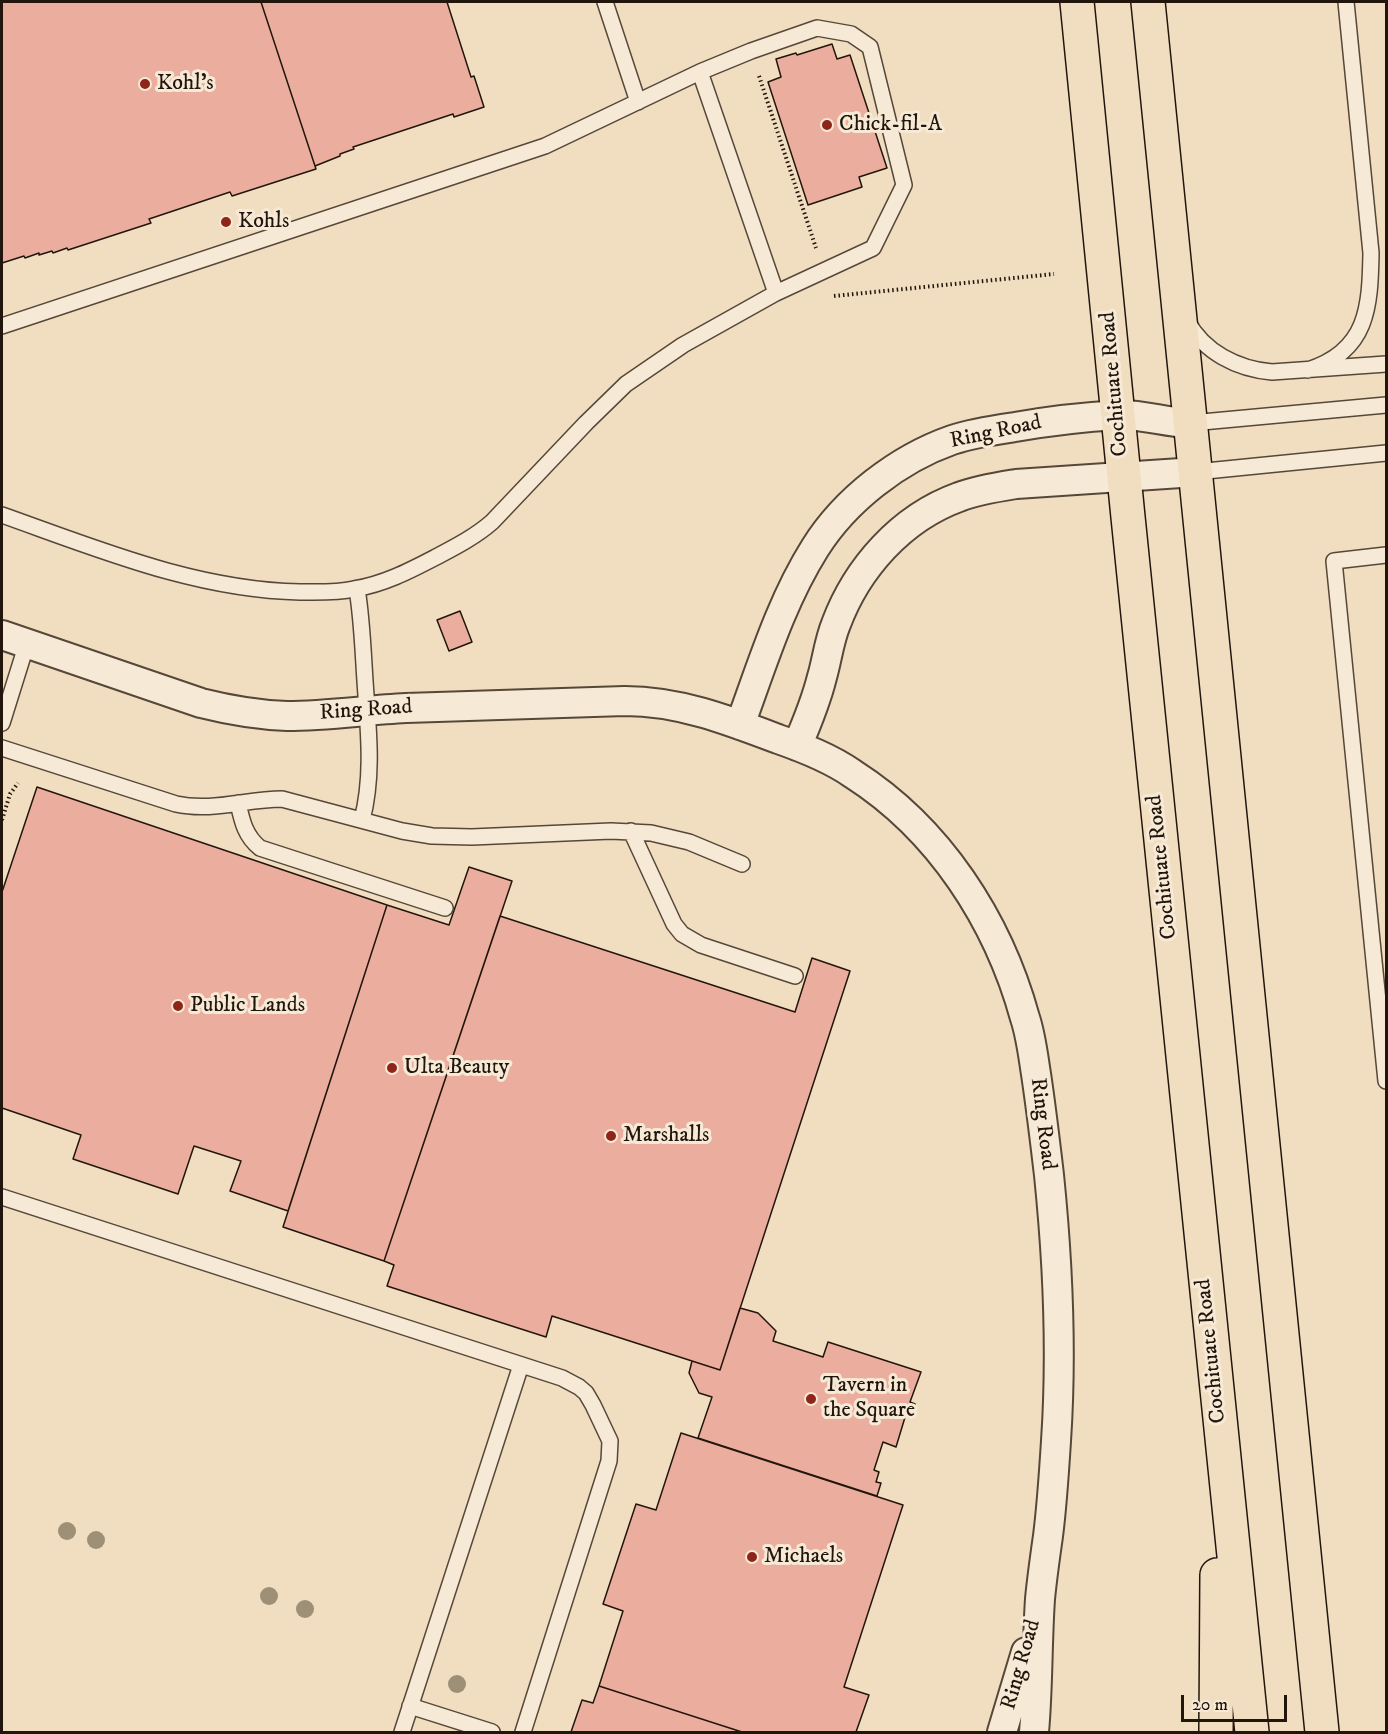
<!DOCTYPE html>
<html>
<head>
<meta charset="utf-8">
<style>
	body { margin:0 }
	#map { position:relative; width:1388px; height:1734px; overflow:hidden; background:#f1ddc0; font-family:"IM FELL DW Pica",serif }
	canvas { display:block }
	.frame { position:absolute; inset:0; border:3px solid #22160c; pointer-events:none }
	.scale { position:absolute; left:1181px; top:1695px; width:106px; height:27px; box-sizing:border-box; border:3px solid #22160c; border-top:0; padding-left:8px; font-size:18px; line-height:21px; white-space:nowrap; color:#22160c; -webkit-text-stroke:4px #f6e9d6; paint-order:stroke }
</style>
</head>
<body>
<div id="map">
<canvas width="1388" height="1734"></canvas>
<div class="frame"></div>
<div class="scale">20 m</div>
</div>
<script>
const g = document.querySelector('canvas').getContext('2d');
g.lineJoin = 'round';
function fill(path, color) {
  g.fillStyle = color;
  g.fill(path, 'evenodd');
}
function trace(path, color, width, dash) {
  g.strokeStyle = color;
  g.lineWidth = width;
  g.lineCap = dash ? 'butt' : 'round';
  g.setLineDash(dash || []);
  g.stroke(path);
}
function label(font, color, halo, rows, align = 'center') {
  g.font = font + ' "IM FELL DW Pica",serif';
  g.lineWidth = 6;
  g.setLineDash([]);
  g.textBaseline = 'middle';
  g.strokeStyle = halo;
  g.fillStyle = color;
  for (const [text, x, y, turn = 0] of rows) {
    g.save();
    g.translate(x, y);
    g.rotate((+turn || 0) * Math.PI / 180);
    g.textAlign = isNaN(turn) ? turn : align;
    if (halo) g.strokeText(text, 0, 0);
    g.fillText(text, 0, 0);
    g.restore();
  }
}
const building = new Path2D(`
	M2 2H261L316 169 232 196 230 192 149 219 151 223 68 250 67 248 53 253 52 251 39 255V253L25 258 24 256 2 263Z
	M261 2H447L471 77 474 76 484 107 454 117 453 114 353 147 354 149 340 154V156L315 166Z
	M832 44 837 59 850 55 887 168 859 177 862 187 808 205 768 82 781 77 776 59 796 53 797 55Z
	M460 611 472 642 449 651 437 620Z
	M37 787 387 905 288 1211 230 1191 241 1161 194 1146 178 1194 73 1159 81 1135 2 1108V892Z
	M469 867 512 881 384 1261 283 1227 387 905 449 925Z
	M500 916 795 1012 812 958 850 971 720 1370 552 1316 546 1337 387 1286 394 1265 384 1261Z
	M740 1308 758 1313 776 1331 773 1341 823 1357 828 1342 921 1372 910 1402 915 1404 911 1416 906 1414 896 1447 883 1442 874 1470 879 1472 876 1482 881 1483 877 1496 698 1438 712 1397 699 1393 689 1373 692 1361 720 1370Z
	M681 1433 903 1505 844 1687 869 1695 856 1732H742L599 1686 623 1611 603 1604 636 1504 656 1510Z
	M599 1686 742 1732H571L582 1700 593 1703Z`);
fill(building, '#ebae9e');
trace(building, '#22160c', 1.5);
const service = new Path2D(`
	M605 2 638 102
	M1187 321C1204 352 1237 369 1272 372L1386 364
	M2 326 545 146 700 72 751 51 817 28 851 34 870 47 904 185 873 248 776 293
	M1308 370C1368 351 1370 307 1371 253L1346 2
	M1191 423 1386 405
	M1196 472 1386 453
	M2 515C98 549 196 590 300 592 318 592 336 593 354 589 385 584 411 570 438 556 457 546 476 536 492 522L586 423 626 384 683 345 776 293 700 72
	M1386 555 1334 561 1386 1081
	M357 589C362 619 363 651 365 681 368 727 374 774 362 820
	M2 723 27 643
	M2 748 176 804C212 812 246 799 282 799L402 831 432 836 472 837 611 831 651 833 689 842 742 864
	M238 803C242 821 245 836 260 848L445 908
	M631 831 674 924 682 934 701 945 795 976
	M2 1197 562 1378 579 1387 586 1393 593 1405 610 1441 609 1461 523 1732
	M410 1706 492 1732
	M402 1732 521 1365`);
const minor = new Path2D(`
	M2 635 201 703C229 710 258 715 287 716 327 716 366 710 406 708 479 705 552 703 625 701 679 701 728 720 778 739 804 748 830 758 853 774 939 829 998 920 1025 1018 1031 1036 1033 1055 1036 1074 1041 1107 1045 1141 1049 1175 1058 1263 1062 1352 1056 1441 1054 1473 1052 1505 1048 1536 1045 1557 1042 1578 1040 1599 1037 1644 1038 1688 1034 1732
	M740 725C762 665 781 602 815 548 845 500 898 459 952 440 972 433 994 430 1015 427 1049 421 1084 417 1119 415 1143 414 1167 423 1191 423
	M797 746C807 723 816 701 822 677 827 660 829 641 836 624 857 568 901 518 959 497 977 490 997 487 1016 484L1196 472
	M1002 1732 1026 1652`);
const primary = new Path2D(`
	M1077 2 1128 517 1252 1732
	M1148 2 1322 1732
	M1216 1732 1217 1575`);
trace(service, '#564839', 18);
trace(minor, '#564839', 32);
trace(primary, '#22160c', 36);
trace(new Path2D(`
	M759 76 816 248
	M834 296 1054 274
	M2 820 10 794 18 783`), '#22160c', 4, [1.5, 3]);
trace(service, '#f6e9d6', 15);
trace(minor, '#f6e9d6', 28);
trace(primary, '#f1ddc0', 33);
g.fillStyle = '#9d9076';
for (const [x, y] of [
	[67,1531],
	[96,1540],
	[269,1596],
	[305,1609],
	[457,1684]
]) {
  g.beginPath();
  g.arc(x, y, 9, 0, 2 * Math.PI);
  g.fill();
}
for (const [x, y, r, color] of [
	[145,84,6,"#8f2418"],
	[827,125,6,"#8f2418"],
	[226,222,6,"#8f2418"],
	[178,1006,6,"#8f2418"],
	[392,1068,6,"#8f2418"],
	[611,1136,6,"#8f2418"],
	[811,1399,6,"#8f2418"],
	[752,1557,6,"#8f2418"]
]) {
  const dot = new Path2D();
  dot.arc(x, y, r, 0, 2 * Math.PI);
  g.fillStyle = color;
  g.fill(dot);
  trace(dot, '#f6e9d6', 2);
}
label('22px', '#22160c', '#f6e9d6', [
	["Kohl's",157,84],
	["Chick-fil-A",839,125],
	["Kohls",238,222],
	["Public Lands",190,1006],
	["Ulta Beauty",404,1068],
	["Marshalls",623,1136],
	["Tavern in",823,1386],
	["the Square",823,1411],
	["Michaels",764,1557]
], 'left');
label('22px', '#22160c', '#f6e9d6', [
	["Cochituate Road",1115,384,-95],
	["Ring Road",996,433,-12],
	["Ring Road",366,711,-4],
	["Cochituate Road",1163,867,-96],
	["Ring Road",1042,1124,83],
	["Cochituate Road",1212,1351,-96],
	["Ring Road",1022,1665,-74]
]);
</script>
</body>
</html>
